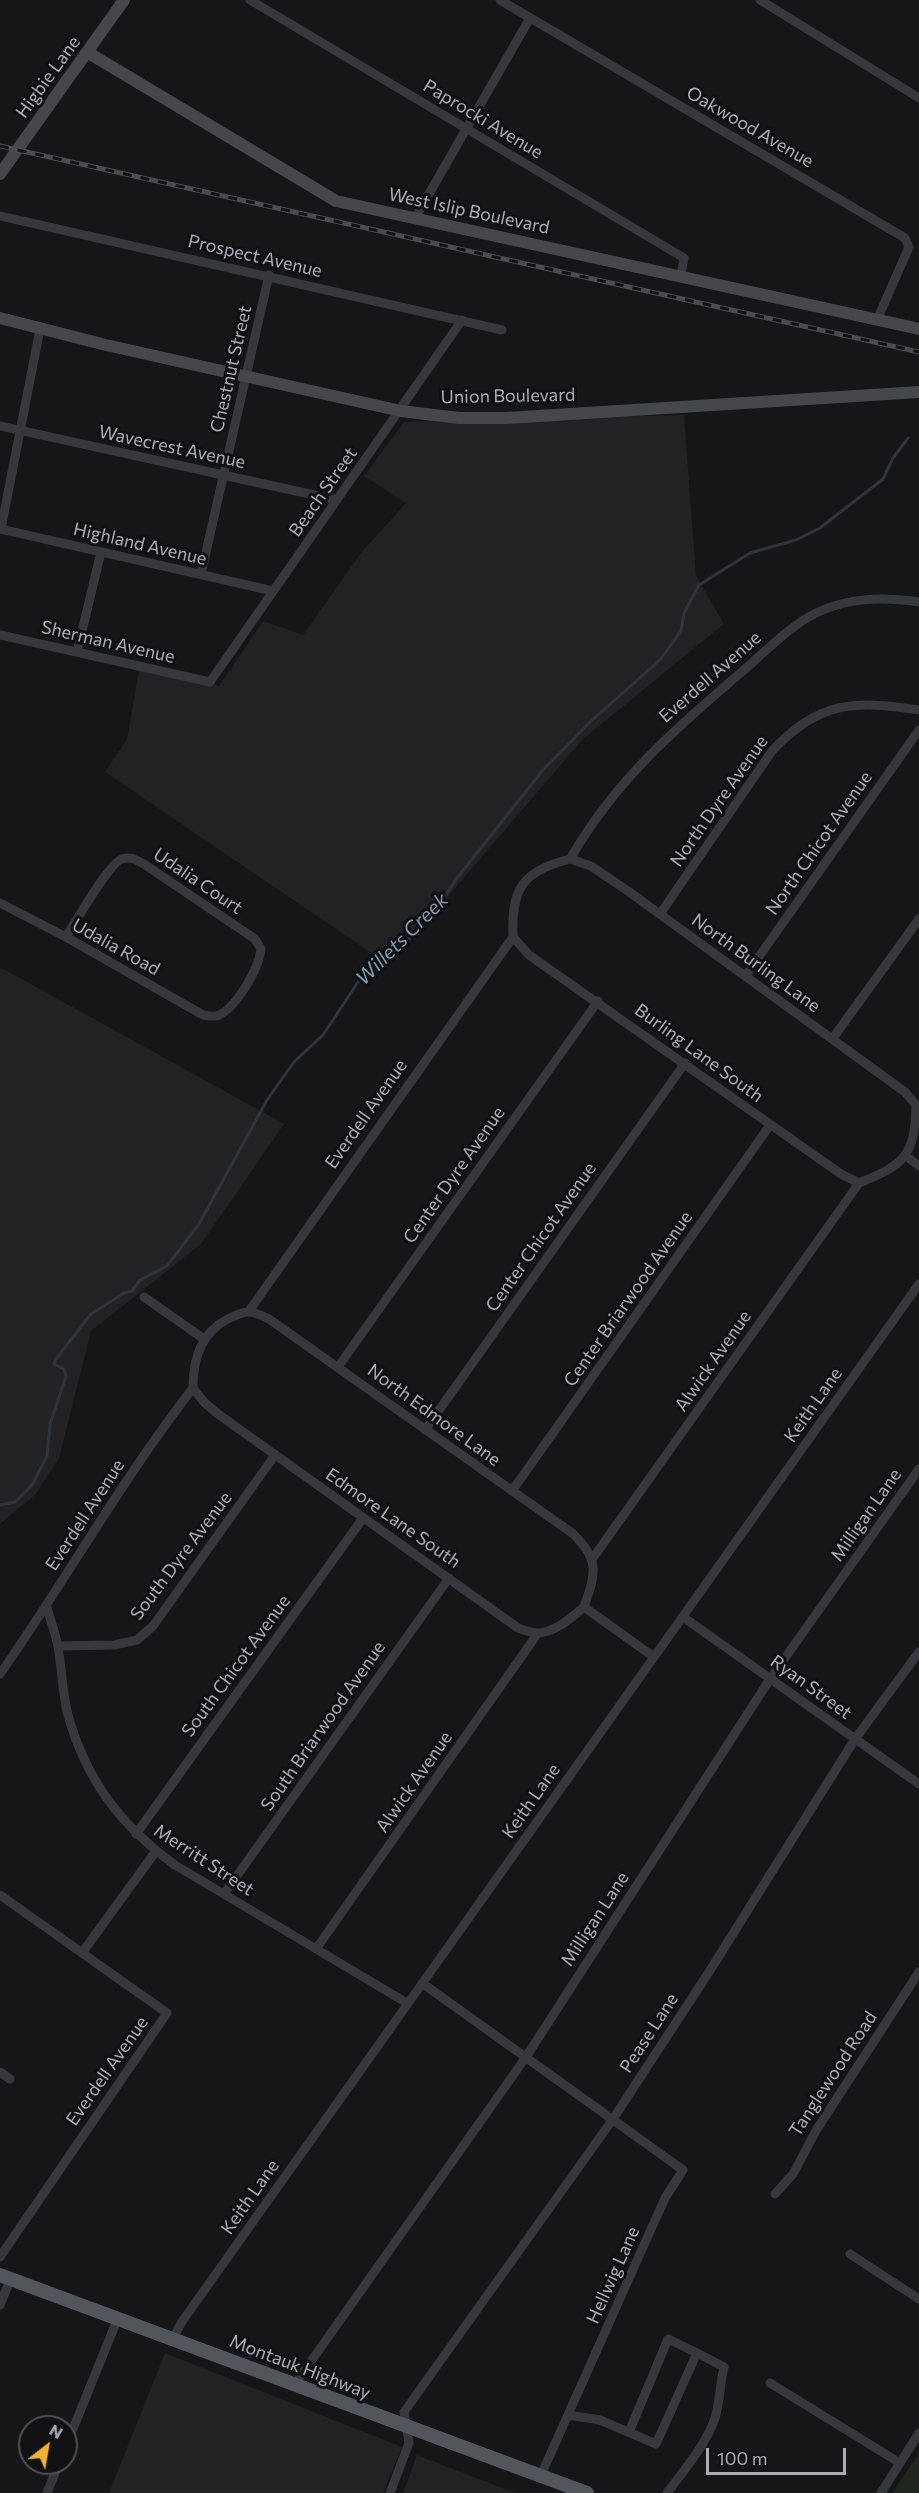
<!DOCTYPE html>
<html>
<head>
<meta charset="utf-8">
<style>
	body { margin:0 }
	#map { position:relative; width:919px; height:2493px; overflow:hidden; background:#161618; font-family:Commissioner,sans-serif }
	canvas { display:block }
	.north { position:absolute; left:18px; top:2415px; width:60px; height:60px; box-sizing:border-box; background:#111113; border:2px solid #4d4f55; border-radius:50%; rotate:31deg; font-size:16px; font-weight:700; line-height:24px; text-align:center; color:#a8adb8 }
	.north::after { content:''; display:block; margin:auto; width:21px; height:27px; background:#f2b134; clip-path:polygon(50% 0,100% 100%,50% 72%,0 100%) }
	.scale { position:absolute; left:706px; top:2448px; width:140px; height:27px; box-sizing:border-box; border:3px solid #a8adb8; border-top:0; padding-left:8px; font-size:18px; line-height:21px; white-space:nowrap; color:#a8adb8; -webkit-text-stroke:4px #111113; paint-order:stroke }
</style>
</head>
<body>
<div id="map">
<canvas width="919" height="2493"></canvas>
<div class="north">N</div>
<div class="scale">100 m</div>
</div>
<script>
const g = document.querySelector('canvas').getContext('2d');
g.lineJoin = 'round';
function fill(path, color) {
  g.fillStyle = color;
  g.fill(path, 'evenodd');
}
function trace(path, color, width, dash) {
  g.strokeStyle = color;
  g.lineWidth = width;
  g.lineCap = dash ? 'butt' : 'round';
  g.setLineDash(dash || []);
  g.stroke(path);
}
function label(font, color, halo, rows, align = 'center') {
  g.font = font + ' Commissioner,sans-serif';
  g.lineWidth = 6;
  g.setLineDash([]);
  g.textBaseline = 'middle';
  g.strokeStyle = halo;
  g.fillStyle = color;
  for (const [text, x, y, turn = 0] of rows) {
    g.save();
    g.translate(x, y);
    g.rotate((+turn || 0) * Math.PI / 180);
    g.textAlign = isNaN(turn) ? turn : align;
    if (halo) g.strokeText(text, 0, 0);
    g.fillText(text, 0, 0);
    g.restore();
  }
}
fill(new Path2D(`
	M684 415 696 576 724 624 583 739 389 965 105 772 127 739 139 670 219 686 263 621 303 635 361 553 406 503 364 476 404 422Z
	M0 967 284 1124 201 1244 91 1331 59 1458 35 1495 0 1524Z
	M165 2353 402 2447 383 2493H109Z
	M417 2455 515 2493H403Z`), '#222225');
fill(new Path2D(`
	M919 2453V2493H892Z`), '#1e261f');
trace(new Path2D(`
	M0 1505 15 1502 32 1485 47 1456 50 1424 66 1376 64 1369 54 1364 56 1359 91 1314 124 1293 132 1291 140 1280 167 1266 199 1224 267 1100 294 1062 323 1035 362 976 409 938 437 908 457 878 543 770 590 722 661 659 681 631 684 613 699 585 750 553 796 540 820 528 883 479 893 458 908 438`), '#2c353c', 3);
trace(new Path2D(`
	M250 0 684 258 681 275
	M500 0 905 238 909 247 877 320
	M760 0 919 98
	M0 216 502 330
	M415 218 530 18
	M0 426 337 500
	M0 529 273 591
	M1 529 40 329
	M201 574 269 275
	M0 635 210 682 462 320
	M77 652 101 552
	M570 859 591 866 628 891 905 1092 916 1105C915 1156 904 1165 859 1183L841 1174 529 955 513 937C511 888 523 871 570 859Z
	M570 859C616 779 676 728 745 669 767 650 790 626 816 613 849 597 884 597 919 602
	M0 903 66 937 203 1015C208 1016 213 1017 217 1016 236 1009 259 968 261 949L255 939 144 864C136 860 131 856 122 859 109 863 75 923 66 937
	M660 914 772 751C818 701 855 700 919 710
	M746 975 919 730
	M833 1038 919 919
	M906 1156 919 1166
	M144 1297 204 1339
	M249 1311 513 937
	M338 1367 598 1001
	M193 1388 204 1402 218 1414 518 1628C524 1630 531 1633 537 1633 555 1633 572 1617 584 1607
	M425 1430 685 1063
	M512 1491 770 1125
	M593 1558 859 1183
	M47 1607C50 1620 56 1634 58 1647 62 1669 62 1693 68 1715 86 1780 121 1826 175 1865L407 2003
	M584 1607 654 1657
	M683 1617 919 1784
	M58 1646 114 1645 137 1640 153 1626 275 1455
	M0 1674C66 1580 122 1479 193 1388 193 1360 200 1334 226 1320 232 1317 239 1313 247 1312 254 1311 263 1316 269 1319L572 1533C600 1559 596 1573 584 1607
	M136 1834 363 1518
	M224 1894 449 1578
	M0 1895 167 2013 0 2257
	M316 1949 538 1633
	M82 1953 156 1851
	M422 1983 683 2170 665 2198 541 2475
	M0 2072 10 2079
	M775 2194 793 2174 817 2129 919 1972
	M850 2254 919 2299
	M0 2305 11 2278
	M173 2339 181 2323 919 1284
	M770 2383 900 2463
	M295 2384 526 2057 770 1679 919 1469
	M568 2415 600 2420 656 2444 697 2353 668 2339 629 2432
	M66 2446 118 2318
	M47 2493 59 2463
	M390 2493 409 2443 404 2412 613 2119 709 1972 855 1739 919 1652
	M667 2493C684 2470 706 2445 715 2418 720 2402 720 2383 724 2367L697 2353
	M881 2493 919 2433`), '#37383d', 9);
trace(new Path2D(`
	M87 52 336 201 919 329
	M0 174 124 0
	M0 318 106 345 401 411 459 418H507L919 392`), '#45474d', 12);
trace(new Path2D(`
	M0 2275 587 2493`), '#53555c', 14);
const rail = new Path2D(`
	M0 146 919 352`);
trace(rail, '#4a4c52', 5);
trace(rail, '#111113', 3, [9]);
label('18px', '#a8adb8', '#111113', [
	["Higbie Lane",48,77,-54],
	["Paprocki Avenue",483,119,31],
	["Oakwood Avenue",750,127,30],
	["West Islip Boulevard",469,211,12],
	["Prospect Avenue",255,256,13],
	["Chestnut Street",231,369,-77],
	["Union Boulevard",508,396,-1],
	["Wavecrest Avenue",172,447,12],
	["Beach Street",323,492,-55],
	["Highland Avenue",140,544,13],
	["Sherman Avenue",108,642,13],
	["Everdell Avenue",710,677,-41],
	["North Dyre Avenue",719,801,-55],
	["North Chicot Avenue",819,843,-55],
	["Udalia Court",198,881,34],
	["Udalia Road",116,947,29],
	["North Burling Lane",756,963,36],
	["Burling Lane South",699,1053,36],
	["Everdell Avenue",366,1114,-55],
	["Center Dyre Avenue",454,1175,-55],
	["Center Chicot Avenue",541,1237,-55],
	["Center Briarwood Avenue",628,1299,-55],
	["Alwick Avenue",713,1361,-55],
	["Keith Lane",813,1405,-55],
	["North Edmore Lane",434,1415,36],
	["Everdell Avenue",85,1515,-57],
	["Milligan Lane",866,1515,-55],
	["Edmore Lane South",393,1518,35],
	["South Dyre Avenue",181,1556,-53],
	["South Chicot Avenue",236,1666,-54],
	["Ryan Street",811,1687,36],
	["South Briarwood Avenue",323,1726,-55],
	["Alwick Avenue",414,1782,-55],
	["Keith Lane",531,1801,-55],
	["Merritt Street",204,1860,33],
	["Milligan Lane",595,1919,-57],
	["Pease Lane",649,2033,-57],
	["Everdell Avenue",107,2071,-55],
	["Tanglewood Road",833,2074,-57],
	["Keith Lane",250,2197,-55],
	["Hellwig Lane",613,2275,-66],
	["Montauk Highway",300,2367,21]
]);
label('italic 20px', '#7f9bb3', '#111113', [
	["Willets Creek",402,939,-45]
]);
</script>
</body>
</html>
